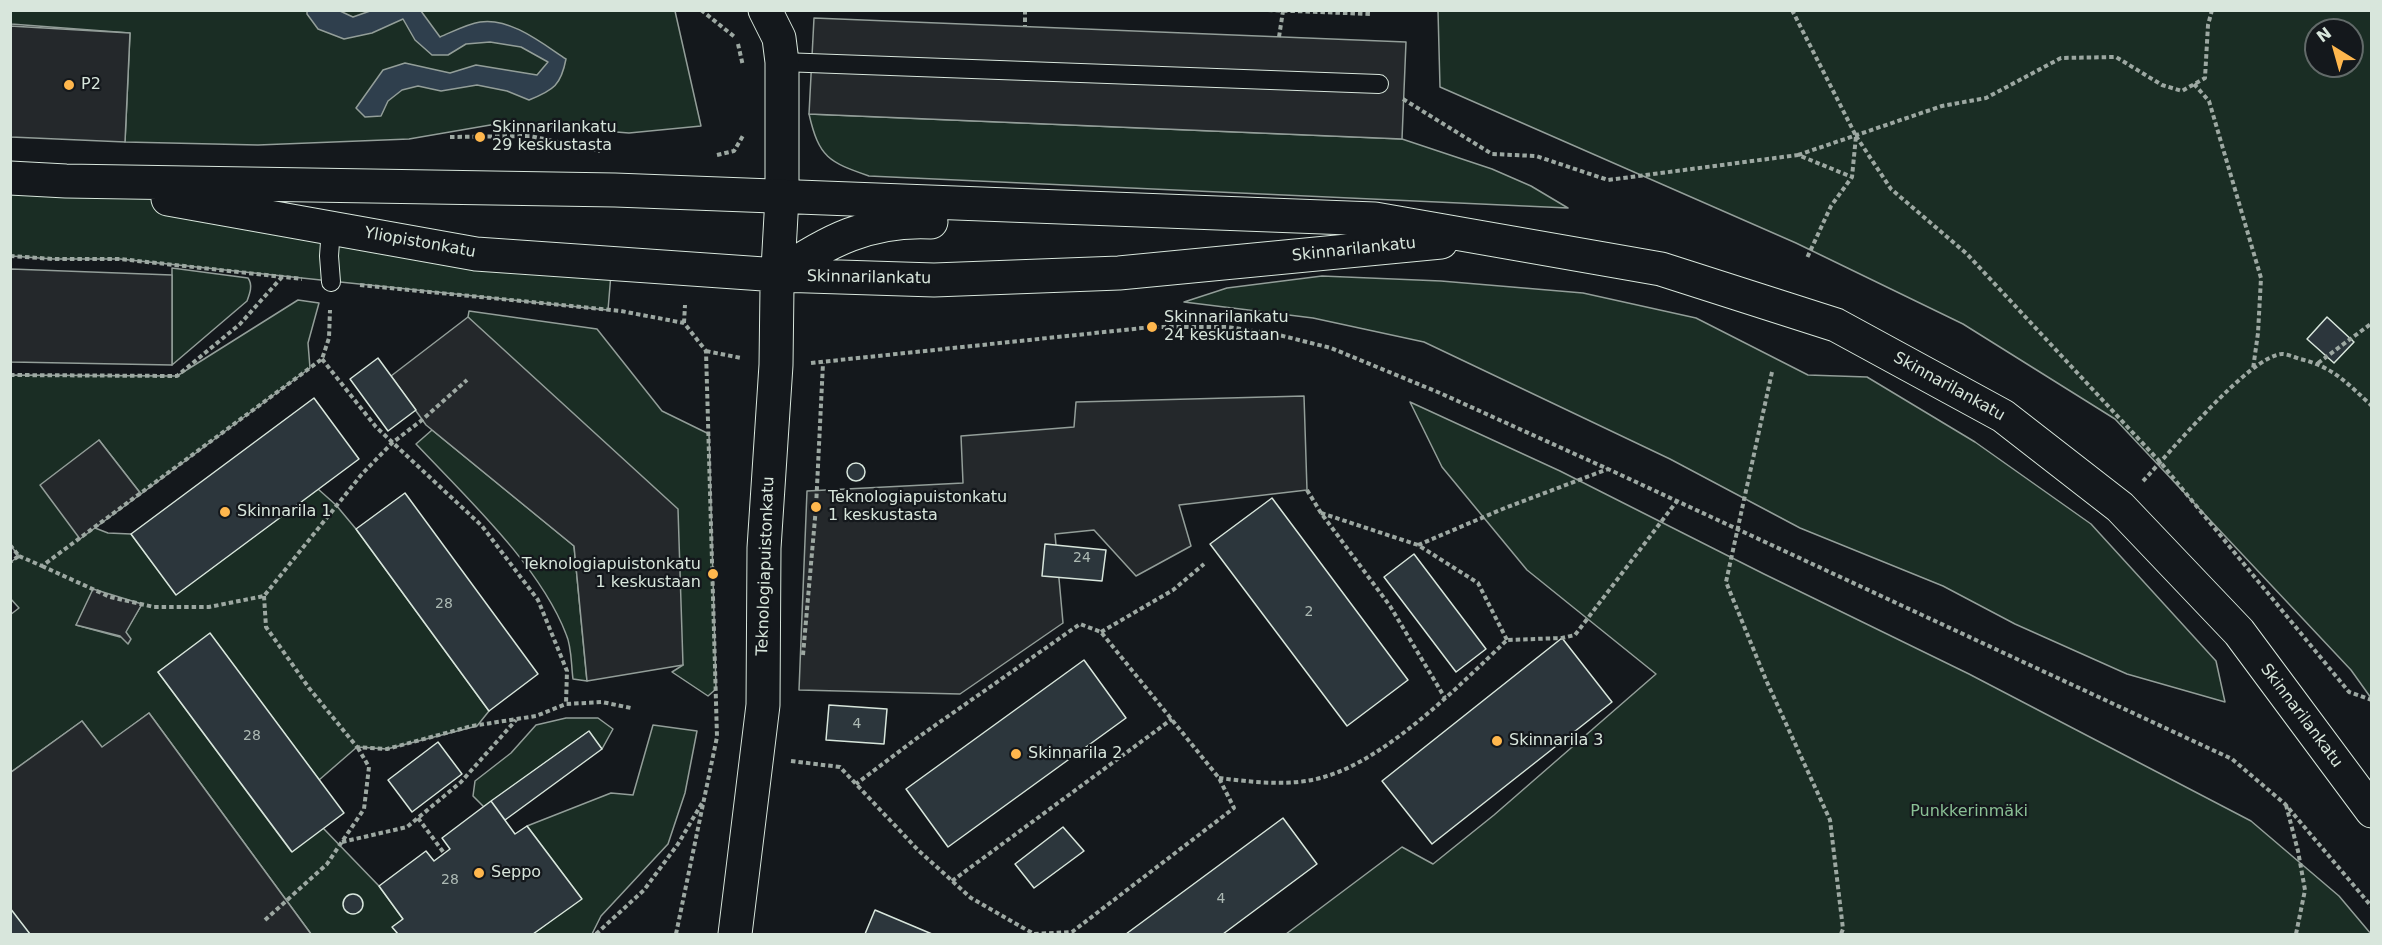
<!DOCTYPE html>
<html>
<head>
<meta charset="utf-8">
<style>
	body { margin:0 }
	#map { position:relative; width:2382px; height:945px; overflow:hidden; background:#14181c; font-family:"DejaVu Sans",sans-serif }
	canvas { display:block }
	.frame { position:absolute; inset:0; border:12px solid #d8e6dc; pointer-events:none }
	.north { position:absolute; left:2304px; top:18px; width:60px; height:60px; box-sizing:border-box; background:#14181c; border:2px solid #626a69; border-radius:50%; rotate:323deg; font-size:16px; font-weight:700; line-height:24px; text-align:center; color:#d8e6dc }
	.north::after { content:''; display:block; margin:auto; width:21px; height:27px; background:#ffb74d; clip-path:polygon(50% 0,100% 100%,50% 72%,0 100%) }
</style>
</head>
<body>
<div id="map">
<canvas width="2382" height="945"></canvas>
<div class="frame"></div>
<div class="north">N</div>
</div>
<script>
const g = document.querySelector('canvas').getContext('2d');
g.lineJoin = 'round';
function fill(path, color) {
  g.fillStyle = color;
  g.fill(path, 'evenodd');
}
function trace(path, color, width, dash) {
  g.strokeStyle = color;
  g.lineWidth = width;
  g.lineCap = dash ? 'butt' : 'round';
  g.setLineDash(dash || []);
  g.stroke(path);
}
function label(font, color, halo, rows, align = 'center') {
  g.font = font + ' "DejaVu Sans",sans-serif';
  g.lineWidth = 4.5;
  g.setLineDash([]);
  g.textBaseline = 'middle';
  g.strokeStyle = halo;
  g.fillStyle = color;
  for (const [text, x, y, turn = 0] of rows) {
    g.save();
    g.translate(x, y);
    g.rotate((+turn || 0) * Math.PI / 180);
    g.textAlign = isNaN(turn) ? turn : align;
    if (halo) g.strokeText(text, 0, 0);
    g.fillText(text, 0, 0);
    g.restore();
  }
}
const green = new Path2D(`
	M10 11H675L701 126 629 133 502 123 409 139 258 145 125 142 130 33 11 24Z
	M1438 11H2371V698L2351 670 2115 419 1963 324 1796 243 1440 87ZM2316 30H2352V66H2316Z
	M809 114 1402 139 1492 169 1531 186 1568 208 869 176C829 162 819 158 809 114Z
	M10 178 612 262 608 310 120 259H53L11 256Z
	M172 268 248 278C253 285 250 293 247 301L172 365Z
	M1322 276 1441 281 1583 293 1696 318 1808 375 1867 377 1975 442 2091 524 2216 661 2225 702 2127 674 2015 624 1943 586 1800 528 1670 459 1424 342 1313 318 1184 302 1227 288Z
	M298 300 319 303 308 343 310 368 141 494 99 440 95 528 108 533 131 534 176 594 318 489 336 505 356 529 489 711 477 726 387 749 357 747 319 780 210 634 158 672 291 851 323 828 379 886 403 919 393 927 398 934H311L149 713 102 748 82 721 11 772 10 615 19 608 10 598 11 562 19 556 10 545 11 375 177 376ZM142 604 125 632 120 637 76 625Z
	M469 311 597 329 662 411 709 434 716 689 708 696 672 672 683 665 468 317Z
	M1410 402 1560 471 1764 574 1969 674 2251 821 2339 896 2371 934H1286L1402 847 1433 864 1494 815 1656 674 1527 570 1442 467Z
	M432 430 574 546 587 681 573 679C571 665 572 647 566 634 540 566 466 497 416 444Z
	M566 718H598L613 729 602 749 588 732 484 807 473 796 475 781 511 753 536 725Z
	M653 725 697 731 685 793 668 844 601 916 592 934H533L581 898 527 826 611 793 633 795Z`);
fill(green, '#1a2d24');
trace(green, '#939e99', 1.5);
const parking = new Path2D(`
	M814 18 1406 42 1402 139 809 114Z
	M10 26 130 33 125 142 11 137Z
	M11 269 172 275V365L11 362Z
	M468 317 678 509 683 665 587 681 574 546 426 425 391 376Z
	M1304 396 1307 490 1179 505 1191 546 1136 576 1094 530 1055 534 1063 623 960 694 799 690 807 491 963 483 961 436 1074 427 1076 402Z
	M99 440 141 494 80 539 40 485Z
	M93 589 142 604 126 632 131 639 128 644 120 636 76 625Z
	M149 713 311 934H11L10 773 82 721 102 747Z`);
fill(parking, '#24282b');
trace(parking, '#939e99', 1.5);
const water = new Path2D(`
	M307 11H340L353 17 370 11H421L440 37C452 32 467 24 480 22 510 17 543 44 566 59 561 85 554 90 529 100L507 91 477 85 441 91 418 86 402 90 388 101 381 116 365 117 356 108 383 70 405 63 450 73 476 65 537 75 548 62 521 47 490 42 466 44 448 55H432L415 40 403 19 372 33 344 39 318 29 307 14Z`);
fill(water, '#2f3f4d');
trace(water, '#939e99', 1.5);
const building = new Path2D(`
	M2327 317 2354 342 2334 363 2307 339Z
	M378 358 416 410 388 431 350 379Z
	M314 398 359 459 176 595 131 534Z
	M847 472a9 9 0 1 1 18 0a9 9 0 1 1-18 0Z
	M405 493 538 674 489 711 356 529Z
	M1272 498 1408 680 1347 726 1210 544Z
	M1045 544 1106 550 1102 581 1042 576Z
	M1414 554 1486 649 1456 672 1384 577Z
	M210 633 344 813 292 852 158 672Z
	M1562 638 1612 702 1432 844 1382 781Z
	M1084 660 1126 718 948 847 906 789Z
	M829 705 887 709 884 744 826 740Z
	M589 731 602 749 505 820 491 801Z
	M438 742 462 774 412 812 388 780Z
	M491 801 515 834 527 826 582 899 533 934H398L392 927 403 919 379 886 426 851 434 861 450 849 442 838Z
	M1283 818 1317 864 1223 934H1126Z
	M1063 827 1084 851 1034 888 1015 864Z
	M343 904a10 10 0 1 1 20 0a10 10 0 1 1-20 0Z
	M10 908 30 934H10Z
	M875 910 932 934H865Z`);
fill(building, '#2c363c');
trace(building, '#d8e6dc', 1.5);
const lane = new Path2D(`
	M782 62 1379 84
	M331 228 329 256 331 282`);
const street = new Path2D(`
	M765 10 779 38 782 62V197`);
const secondary = new Path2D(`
	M10 178 66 181 615 190 1375 219 1661 269 1836 325 2003 416 2120 507 2239 632 2372 811
	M168 199 476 254 778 275 934 280 1119 273 1441 242
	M778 275C827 241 870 219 931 222
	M735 934 763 705 764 548 776 365 777 287 782 197`);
trace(lane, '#d8e6dc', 20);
trace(street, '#d8e6dc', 35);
trace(secondary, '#d8e6dc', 35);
trace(new Path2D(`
	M701 10 736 38
	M1025 10V26
	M1268 10 1370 14V10
	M1792 10 1856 136 1852 177 1831 206 1807 258
	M1279 37 1283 11
	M738 44 743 66
	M2194 84 2209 101 2261 278 2258 333 2253 369
	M1403 99 1492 154 1536 156 1608 180 1798 155 1852 177
	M1856 136 1891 189 1967 254 2161 463 2349 692 2372 700
	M450 137 530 136 600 151
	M717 155 734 151 744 134
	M1798 155 1942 106 1986 98 2061 58 2116 57 2162 85 2182 91 2205 78 2208 25 2212 10
	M10 256 53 259H120L302 279
	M360 285 621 311 684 323 706 351 717 737 676 934
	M684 323 685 305
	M706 351 741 358
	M322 359 376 427 482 526 538 600 567 671 566 704 602 702 631 708
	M811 363 1152 327H1228L1279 335 1331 348 1440 393 1608 469 2232 759 2285 804 2372 907
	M2318 363 2372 323
	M1772 372 1726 582 1766 680 1830 820 1843 929 1841 934
	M10 375 177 376 240 324 282 277
	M2143 481C2168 455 2249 356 2282 354 2287 354 2294 357 2300 359 2332 366 2348 384 2372 406
	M1307 490 1321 513 1390 606 1445 698
	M1321 513 1418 545 1478 583 1507 640
	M10 545 19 556 10 562
	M1418 545 1505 508 1608 469
	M19 556 42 566 322 359 329 338 330 310
	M42 566 110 597 154 607H209L264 596 362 474 392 443 422 420 467 380
	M264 596 266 627 309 688 357 747 387 749 472 726 536 716 566 704
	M1101 632 1173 590 1204 564
	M803 655 816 507 823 363
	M791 761 840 767 918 850 971 898 1034 934 1072 932 1234 808 1219 778 1101 632 1080 624 917 738 856 784
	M1219 778C1252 782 1291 787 1324 777 1387 759 1460 685 1507 640L1562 638 1575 635 1677 501
	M2286 805 2298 851 2305 890 2296 934
	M418 818 444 853
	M342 842 407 827 461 782 516 720
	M952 881 1172 719
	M265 920 327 864 364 809 369 767 358 748
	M596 934 644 890 678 844 702 803`), '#9da8a2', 4, [4.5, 3]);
trace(lane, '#14181c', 18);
trace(street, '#14181c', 33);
trace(secondary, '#14181c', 33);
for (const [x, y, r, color] of [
	[69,85,6,"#ffb74d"],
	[480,137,6,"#ffb74d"],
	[1152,327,6,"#ffb74d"],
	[816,507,6,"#ffb74d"],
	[225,512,6,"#ffb74d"],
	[713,574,6,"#ffb74d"],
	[1497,741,6,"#ffb74d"],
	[1016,754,6,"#ffb74d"],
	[479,873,6,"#ffb74d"]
]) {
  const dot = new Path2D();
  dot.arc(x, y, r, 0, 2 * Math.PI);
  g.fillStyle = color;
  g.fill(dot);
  trace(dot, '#14181c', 2);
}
label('14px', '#adbab4', null, [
	["24",1082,558],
	["28",444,604],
	["2",1309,612],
	["4",857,724],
	["28",252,736],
	["28",450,880],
	["4",1221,899]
]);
label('16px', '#d8e6dc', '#14181c', [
	["P2",81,85],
	["Skinnarilankatu",492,128],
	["29 keskustasta",492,146],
	["Skinnarilankatu",1164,318],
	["24 keskustaan",1164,336],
	["Teknologiapuistonkatu",828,498],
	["1 keskustasta",828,516],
	["Skinnarila 1",237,512],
	["Teknologiapuistonkatu",701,565,"right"],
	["1 keskustaan",701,583,"right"],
	["Skinnarila 3",1509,741],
	["Skinnarila 2",1028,754],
	["Seppo",491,873]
], 'left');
label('16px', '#d8e6dc', '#14181c', [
	["Yliopistonkatu",420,243,10],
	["Skinnarilankatu",1354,250,-6],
	["Skinnarilankatu",869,278,1],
	["Skinnarilankatu",1949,387,29],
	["Teknologiapuistonkatu",766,566,-88],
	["Skinnarilankatu",2301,716,53]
]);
label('16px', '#8ac095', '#14181c', [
	["Punkkerinmäki",1969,812]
]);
</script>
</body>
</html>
